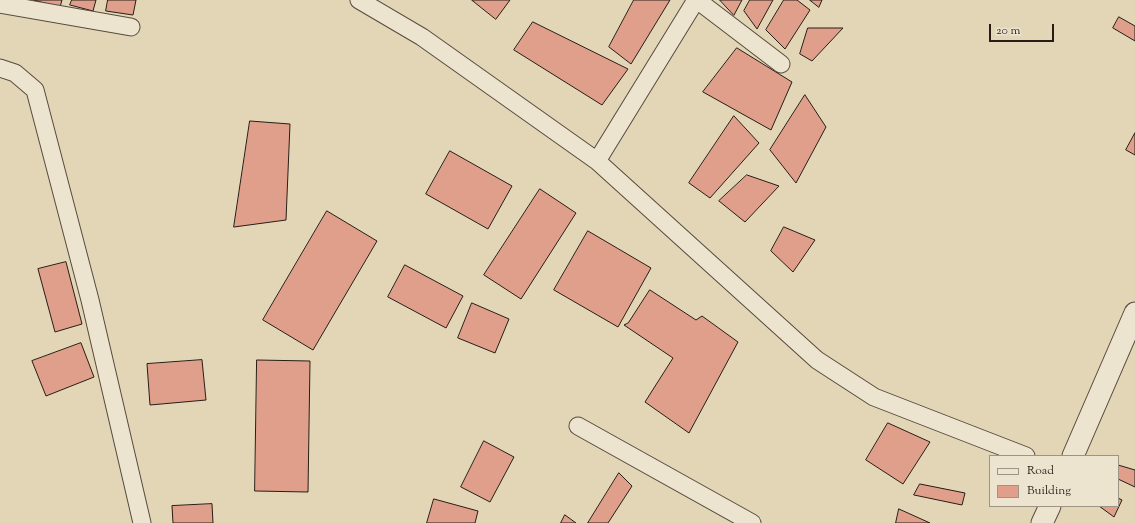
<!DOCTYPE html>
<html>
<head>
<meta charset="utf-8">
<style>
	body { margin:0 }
	#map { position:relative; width:1135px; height:523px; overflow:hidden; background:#e3d6b7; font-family:"Sorts Mill Goudy",serif }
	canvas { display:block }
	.legend { position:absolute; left:989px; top:455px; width:130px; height:52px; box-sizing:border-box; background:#ede4d0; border:1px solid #9e9486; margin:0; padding:5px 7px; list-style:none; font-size:12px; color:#271d16 }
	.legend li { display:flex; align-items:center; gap:8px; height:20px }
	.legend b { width:20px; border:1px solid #9e9486 }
	.scale { position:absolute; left:989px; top:24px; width:65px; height:18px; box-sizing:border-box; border:2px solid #271d16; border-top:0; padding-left:5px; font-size:12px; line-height:14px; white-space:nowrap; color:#271d16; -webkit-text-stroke:3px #ede4d0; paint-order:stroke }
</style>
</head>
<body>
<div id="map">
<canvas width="1135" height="523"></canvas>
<ul class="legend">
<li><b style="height:5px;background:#ede4d0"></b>Road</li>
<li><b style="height:11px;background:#e09f8b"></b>Building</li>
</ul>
<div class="scale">20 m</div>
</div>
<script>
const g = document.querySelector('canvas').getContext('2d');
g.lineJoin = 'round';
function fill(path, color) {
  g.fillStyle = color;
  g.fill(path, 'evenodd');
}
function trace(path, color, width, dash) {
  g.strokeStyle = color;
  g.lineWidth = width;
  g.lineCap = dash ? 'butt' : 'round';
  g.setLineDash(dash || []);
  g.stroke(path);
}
const building = new Path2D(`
	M34 0H62L60 7Z
	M72 0H96L93 11 70 5Z
	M108 0H136L133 15 106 11Z
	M472 0H510L496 19Z
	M634 0H670L631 64 609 47Z
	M720 0H742L734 15Z
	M750 0H773L757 29 744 11Z
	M784 0H797L810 10 785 49 766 30Z
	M810 0H822L819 7Z
	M1119 17 1135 26V41L1113 28Z
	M533 22 628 69 602 105 514 50Z
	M808 28H843L812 61 800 54Z
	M737 48 792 82 771 130 703 92Z
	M805 95 826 127 796 183 770 150Z
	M734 116 759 143 710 198 689 183Z
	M250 121 290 124 286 220 234 227Z
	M1135 133V155L1126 150Z
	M450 151 512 186 488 229 426 194Z
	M747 175 779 186 745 222 719 201Z
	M540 189 576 213 521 299 484 275Z
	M327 211 377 241 313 350 263 320Z
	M784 227 815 240 793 272 771 251Z
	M588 231 651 268 618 327 554 290Z
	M66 262 82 324 55 332 38 269Z
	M405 265 463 296 446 328 388 297Z
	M650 290 696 320 702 316 738 342 689 433 645 402 673 358 624 325 628 323Z
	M472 303 509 319 495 353 458 338Z
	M81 343 94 377 46 396 32 361Z
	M202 360 206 400 150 405 147 364Z
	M257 360 310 361 308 492 255 491Z
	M888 423 930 442 903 484 866 460Z
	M484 441 514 457 490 502 461 487Z
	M1118 465 1135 470V487L1118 479Z
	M619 473 632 486 608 523H588Z
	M920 484 965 493 962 505 914 495Z
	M1118 498 1122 500 1114 517 1099 506H1118Z
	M434 499 478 511 475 523H427Z
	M212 504 213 523H173L172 506Z
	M899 509 930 523H896Z
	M565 515 576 523H561Z`);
fill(building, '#e09f8b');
trace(building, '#271d16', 1);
const minor = new Path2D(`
	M359 0 422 37 597 161 817 360 874 397 1026 456
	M697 0 781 64
	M0 4 131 27
	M0 68 15 73 35 90 90 300 142 523
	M597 161 696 0
	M578 426 752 523`);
const tertiary = new Path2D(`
	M1073 456 1135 313
	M1042 523 1050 506`);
trace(minor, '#564b3e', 19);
trace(tertiary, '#564b3e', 23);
trace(minor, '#ede4d0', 17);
trace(tertiary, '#ede4d0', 21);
</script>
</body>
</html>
